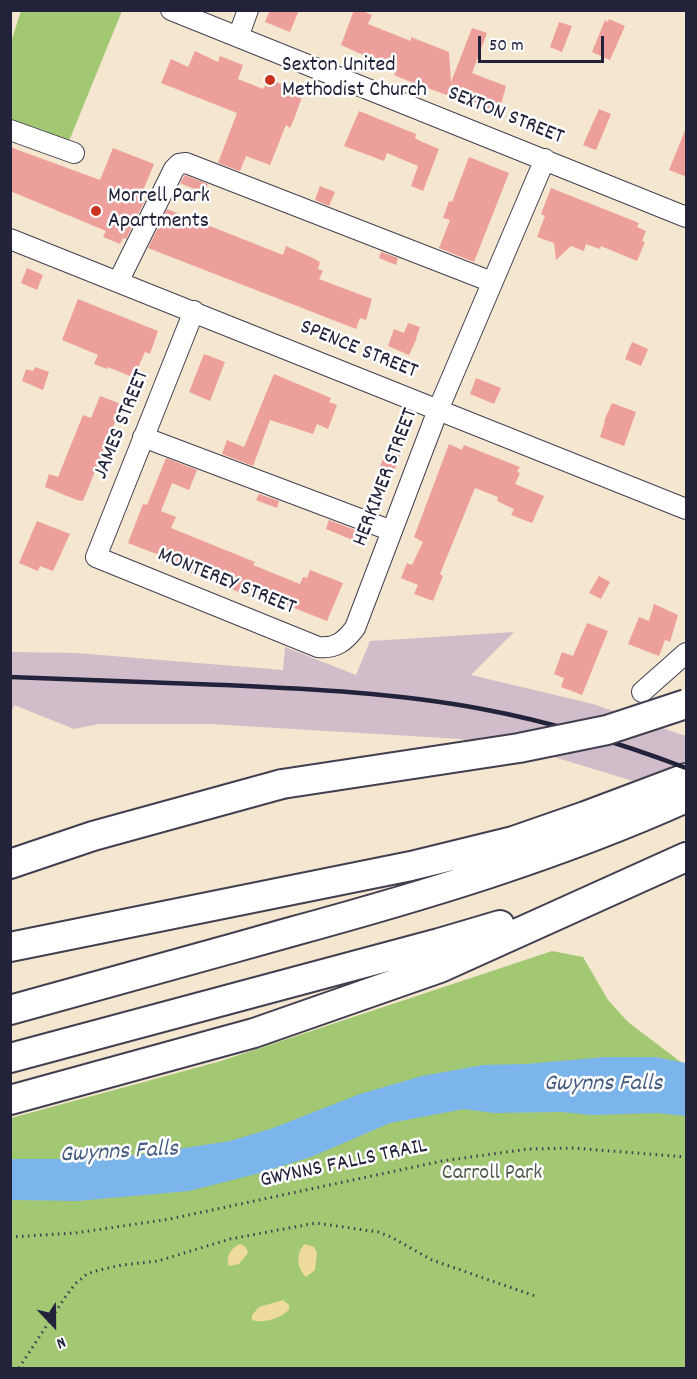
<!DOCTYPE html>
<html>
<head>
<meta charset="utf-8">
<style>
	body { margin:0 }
	#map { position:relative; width:697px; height:1379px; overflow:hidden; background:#f5e6cf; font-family:Dekko,sans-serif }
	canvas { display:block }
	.frame { position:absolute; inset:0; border:12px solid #22223b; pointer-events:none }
	.north { position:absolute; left:24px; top:1295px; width:60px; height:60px; -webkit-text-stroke:4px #fff; paint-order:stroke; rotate:158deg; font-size:16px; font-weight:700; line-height:24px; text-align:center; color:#22223b }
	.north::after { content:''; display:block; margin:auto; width:21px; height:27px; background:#22223b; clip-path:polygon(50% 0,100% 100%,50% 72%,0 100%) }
	.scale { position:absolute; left:478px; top:36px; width:126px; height:27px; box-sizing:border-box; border:3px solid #22223b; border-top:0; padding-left:8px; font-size:18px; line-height:21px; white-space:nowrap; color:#22223b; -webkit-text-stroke:4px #fff; paint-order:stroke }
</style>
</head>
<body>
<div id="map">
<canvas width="697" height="1379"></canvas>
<div class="frame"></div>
<div class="north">N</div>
<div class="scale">50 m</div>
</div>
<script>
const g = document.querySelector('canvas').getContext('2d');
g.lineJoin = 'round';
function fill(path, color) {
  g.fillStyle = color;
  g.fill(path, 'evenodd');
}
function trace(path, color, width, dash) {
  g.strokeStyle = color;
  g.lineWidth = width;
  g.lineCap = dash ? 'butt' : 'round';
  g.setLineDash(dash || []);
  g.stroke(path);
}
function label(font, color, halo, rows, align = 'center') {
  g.font = font + ' Dekko,sans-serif';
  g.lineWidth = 5;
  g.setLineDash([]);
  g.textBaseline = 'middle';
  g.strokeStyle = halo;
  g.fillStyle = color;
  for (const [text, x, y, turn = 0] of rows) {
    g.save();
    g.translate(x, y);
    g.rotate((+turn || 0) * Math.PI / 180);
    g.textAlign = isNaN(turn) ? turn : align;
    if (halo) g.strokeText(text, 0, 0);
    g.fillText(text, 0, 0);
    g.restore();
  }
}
fill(new Path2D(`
	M514 632 471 675 593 704 686 736V802L656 788 554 757 460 739 210 724H99L74 729 14 705 11 712V652L76 653 283 670 285 647 356 675 370 641Z`), '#d1bdc9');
fill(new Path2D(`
	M21 11H122L69 141 11 123V42Z
	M552 951 583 957 608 1000 628 1022 686 1066V1368H11V1118L221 1061Z`), '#a2c873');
fill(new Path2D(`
	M240 1244 246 1247 248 1253 239 1264 229 1266C225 1257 231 1248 240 1244Z
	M305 1244 314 1247 317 1253 315 1270 306 1277C297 1268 295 1253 305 1244Z
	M283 1300 289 1305V1309C283 1318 262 1324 252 1320V1315L259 1307Z`), '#eeda9e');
fill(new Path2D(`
	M605 1057H655L686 1063V1116L657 1113 592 1115 561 1112 494 1113 464 1109 390 1123 311 1157 256 1174 189 1191 77 1201 11 1200V1159H100L159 1152 230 1141 273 1128 360 1094 422 1076 483 1065 526 1064Z`), '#7bb5ec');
fill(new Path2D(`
	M270 10H299L290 32 265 22Z
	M354 10H360L372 15 368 24 411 41V37L449 52 451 82 472 28 487 33 472 73 506 86 500 108 497 112 461 97 460 100 406 80 394 75 397 70 341 45Z
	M609 19 625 26 610 60 592 52 605 20 608 22Z
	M559 22 572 26 562 52 550 47Z
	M195 51 218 62 220 56 243 65 238 79 263 89 266 84 271 86 273 81 299 91 297 96 302 97 294 119 290 128 286 125 270 165 246 156 240 171 218 163 237 113 161 83 171 59 188 67Z
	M599 109 611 114 596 150 583 145Z
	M359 111 416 134 415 138 418 140 439 149 423 191 411 186 418 166 387 153 384 161 344 146Z
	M686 128H687V177L669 170Z
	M10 147 100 180 113 148 154 164 140 198 145 200 126 239 123 238 120 244 103 237 106 231 10 191Z
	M469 157 509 173 474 262 439 248 450 220 443 218 449 201 452 202Z
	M185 175 208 184 204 193 180 183Z
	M320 186 335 192 329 206 315 200Z
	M551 188 639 223 637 227 646 231 642 241 645 242 637 261 601 246 600 249 586 244 584 251 571 246 556 260 554 243 537 237 545 216 541 214Z
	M167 209 283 255 286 246 315 259 320 262 318 269 323 271 319 279 372 299 366 320 360 318 356 329 148 248Z
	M381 252 398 258 396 265 379 258Z
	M27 268 43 275 37 290 21 283Z
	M78 299 158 331 150 354 145 352 136 372 132 371 130 376 108 367 107 369 94 364 98 355 62 340Z
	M408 323 420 327 416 338H417L409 355 388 346 394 329 404 333Z
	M632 342 648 349 641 366 625 359Z
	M204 354 225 362 210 401 189 392Z
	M35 367 49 372 43 390 22 381 26 369 33 371Z
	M274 374 331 398 329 402 337 405 328 429 317 424 313 434 270 420 253 466 222 454 227 440 244 447Z
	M476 378 501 388 494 404 470 394Z
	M100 396 126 406 121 422 116 420 83 501 77 500 45 487 49 474 58 477 83 415 91 418Z
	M612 403 636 412 624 446 600 437 605 421H604Z
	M396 427 409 431 393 474 379 469Z
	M449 444 462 450 464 445 520 467 517 472 520 473 515 484 544 496 532 523 511 515 514 509 497 501 498 497 475 488 440 574 443 576 433 601 414 594 418 585 401 578 407 563 412 565 423 542 414 537Z
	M166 458 197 470 189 490 172 483 161 511 176 517 171 528 255 562 253 565 300 584 303 577 307 578 310 570 343 583 327 621 279 602 277 607 193 574 175 566 177 562 128 543 143 504 147 505Z
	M259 494 279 501 277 508 256 500Z
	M329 520 360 532 355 541 326 529Z
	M37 521 70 534 53 571 40 566 38 571 19 563Z
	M599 576 610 582 601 599 589 593Z
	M654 604 678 615 670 642 665 640 659 656 628 644 639 617 649 621Z
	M587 623 608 631 582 695 561 687 564 678 554 674 562 652 573 656Z`), '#eda09b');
const minor = new Path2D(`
	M171 10 686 217
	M238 37 248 10
	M10 130 74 153
	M10 239 686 509
	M118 282 174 169 179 164 186 163 492 282
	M194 311 96 557 318 647C336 649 345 641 355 628L438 410 545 159
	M143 437 392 531
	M642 692 686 653`);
const highway = new Path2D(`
	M10 864 93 836 282 784
	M10 947 411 866 513 841 585 816 686 778
	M10 1010C103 984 195 959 287 933 423 896 557 856 686 798
	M10 1058 439 943 500 925
	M10 1100 254 1033 440 968 686 857`);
trace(minor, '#423f51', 22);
trace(highway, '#423f51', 32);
trace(new Path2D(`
	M10 1237 75 1233 170 1219 442 1161 528 1149 573 1148 686 1157
	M19 1368 64 1299 75 1284 87 1274 99 1270 122 1265 158 1261 230 1239 316 1223 378 1232 391 1237 432 1260 535 1296`), '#423f51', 3, [1.5, 4.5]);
trace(minor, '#fff', 20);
trace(highway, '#fff', 28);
trace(new Path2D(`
	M10 677C82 680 153 682 224 685 310 689 397 693 482 709 552 722 620 743 686 768`), '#22223b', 4.5);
const highwayBridge = new Path2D(`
	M282 784 519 748 607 730 686 704`);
trace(highwayBridge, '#423f51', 32, []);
trace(highwayBridge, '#fff', 28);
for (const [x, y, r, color] of [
	[270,80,6,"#c8321e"],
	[96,211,6,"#c8321e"]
]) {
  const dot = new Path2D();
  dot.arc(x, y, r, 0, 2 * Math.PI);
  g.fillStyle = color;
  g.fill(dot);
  trace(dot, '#fff', 2);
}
label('22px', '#22223b', '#fff', [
	["Sexton United",282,67],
	["Methodist Church",282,92],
	["Morrell Park",108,198],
	["Apartments",108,223]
], 'left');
label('22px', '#22223b', '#fff', [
	["SEXTON STREET",505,117,22],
	["SPENCE STREET",358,351,22],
	["JAMES STREET",123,425,-68],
	["HERKIMER STREET",387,478,-69],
	["MONTEREY STREET",226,583,22],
	["GWYNNS FALLS TRAIL",344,1165,-12]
]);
label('22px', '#4f5c4f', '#fff', [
	["Carroll Park",492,1175]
]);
label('italic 24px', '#465d82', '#fff', [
	["Gwynns Falls",603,1086],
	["Gwynns Falls",119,1154,-3]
]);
</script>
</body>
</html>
